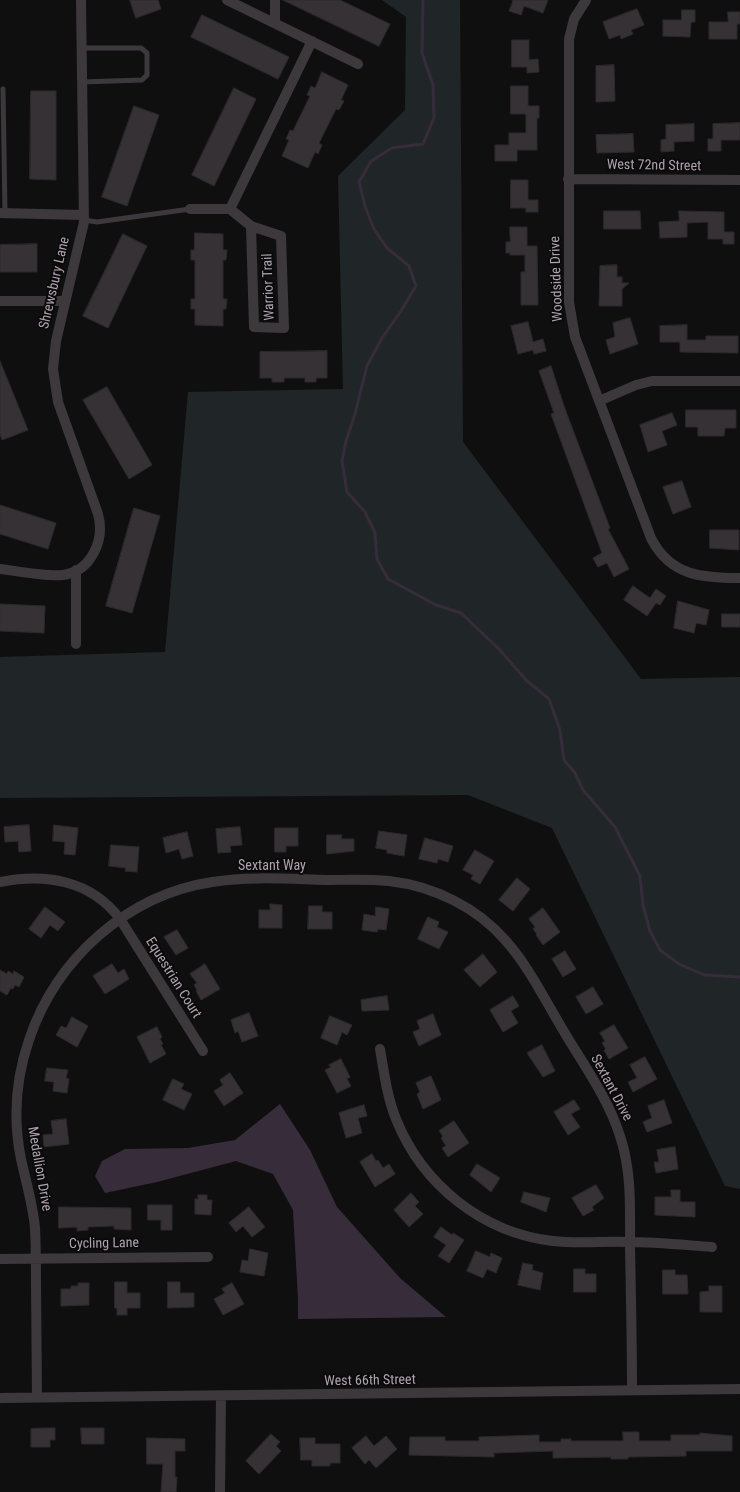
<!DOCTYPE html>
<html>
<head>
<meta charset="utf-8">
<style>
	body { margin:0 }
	canvas { display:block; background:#100f10 }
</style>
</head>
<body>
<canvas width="740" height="1492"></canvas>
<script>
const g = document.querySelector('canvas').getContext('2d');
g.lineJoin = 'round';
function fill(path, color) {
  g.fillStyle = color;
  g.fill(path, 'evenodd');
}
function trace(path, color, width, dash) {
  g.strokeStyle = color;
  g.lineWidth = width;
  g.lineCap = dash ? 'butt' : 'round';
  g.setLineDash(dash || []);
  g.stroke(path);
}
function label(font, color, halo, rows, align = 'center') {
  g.font = font + ' "Roboto Condensed",sans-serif';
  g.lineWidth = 4;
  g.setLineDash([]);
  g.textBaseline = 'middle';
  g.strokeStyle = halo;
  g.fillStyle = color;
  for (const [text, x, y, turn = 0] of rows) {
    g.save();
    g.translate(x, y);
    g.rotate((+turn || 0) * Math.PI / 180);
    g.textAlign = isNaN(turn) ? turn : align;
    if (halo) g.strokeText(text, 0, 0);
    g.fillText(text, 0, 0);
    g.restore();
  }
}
fill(new Path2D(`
	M382 0H460L463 442 641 679 740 677V1189L725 1186 552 828 468 795 0 798V657L165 652 188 392 343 389 338 176 405 110 406 17Z`), '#202528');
fill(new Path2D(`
	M280 1104 310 1150 337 1207 400 1278 446 1317 298 1319V1299L293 1210 273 1174 236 1161 157 1182 105 1193 95 1176 102 1161 125 1149 188 1148 235 1140Z`), '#362c3a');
trace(new Path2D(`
	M423 0 422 53 433 85 434 118 423 144 392 148 371 161 359 182 365 206 374 229 387 248 409 266 416 286 401 311 382 338 367 366 355 414 346 441 342 461 347 492 365 512 375 533 377 559 388 579 436 605 461 613 499 649 527 681 549 699 560 730 564 760 575 773 583 790 615 827 640 876 643 905 650 931 660 950 679 964 704 975 740 977`), '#362c3a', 3);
const building = new Path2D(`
	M130 0H158L161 9 136 18Z
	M283 0H340L390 24 379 46Z
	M512 0H548L543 13 524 6 521 15 509 11 513 1Z
	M637 9 644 25 631 30 633 34 621 39 620 35 609 39 603 22Z
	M682 10H695V22H691L690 37 663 36V20H681Z
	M728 12H740V24H737V39H709V22H728Z
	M202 15 289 57 278 79 191 37Z
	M512 40H529V60L538 59 539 72 527 73V67H512Z
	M614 65 615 101 596 102V66Z
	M322 72 348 85 341 100 344 101 339 110 336 109 319 143 322 145 318 154 315 152 308 168 282 156 289 140 286 139 290 130 293 131 310 96 307 95 311 86 315 88Z
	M511 86H528V106H539V118H537V150H517V161H495V145H509V133H526V114H511Z
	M234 88 256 99 214 186 192 175Z
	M31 91H56V180L30 179Z
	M134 106 159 115 127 206 102 197Z
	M740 123V140H721V151H708V139H713V124Z
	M694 124V141L674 142V151L661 152V140L666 139V125Z
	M633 134 634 152 597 153 596 135Z
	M511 180H528V200H538V212H526V208H511Z
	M604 211H640L641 229H604Z
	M679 211 724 212V232H734V244H723V239H708V222L687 223V237L660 238 659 222 679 221Z
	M510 227H527V246H537L538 305H521V272H525V255H510V253H506V242H510Z
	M195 233 223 234V250H227L226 260H223V299H227L226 309H223V326L195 325V309H191V299H195V260H191V250H194Z
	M123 234 147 246 108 328 83 316Z
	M37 244V272H0V245Z
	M617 265V277H622V283H629L622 289V306H599L600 266Z
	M630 318 638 344 610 354 606 340 615 337 613 323Z
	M528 322 533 342 543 339 546 351 534 354 533 350 518 354 511 326Z
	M687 325V340H706V336H738V353L680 352V342H660V326Z
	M327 351V378H316V382H305V378H284V382H272V378H260V352Z
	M0 361 28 430 2 440 0 434Z
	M551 366 565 409 610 528 608 529 629 569 614 577 607 563 598 567 593 558 602 553 551 414 554 413 539 371Z
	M107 387 152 465 129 479 83 400Z
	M686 410H736V428H725L724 436H698V427H686Z
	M672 413 677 425 662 431 667 445 648 452 640 425Z
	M682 481 691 507 673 514 663 487Z
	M0 505 56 523 48 549 0 534Z
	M134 508 160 516 132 613 106 606Z
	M710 530H739V550L710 548Z
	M633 586 650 598 656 589 666 596 660 605 656 603 647 616 624 600Z
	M678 601 709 610 706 625 696 623 694 633 674 628Z
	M0 604 45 606 44 633 0 631Z
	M722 614H740V627H722Z
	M29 825 31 851 19 852 18 841 5 842 4 827Z
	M54 825 78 828 75 855 64 854 65 842 53 841Z
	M240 827 242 845 230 846 231 852 218 853 216 829Z
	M275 828H298V846H286V852H275Z
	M379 831 407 835 404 856 393 854 387 853V850L376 848Z
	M187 832 193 856 182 859 179 849 166 853 163 838Z
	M327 835H342L341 839H354V851L327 854Z
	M425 838 453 846 448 862 438 859 437 863 419 859Z
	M111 845 139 847 137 872 125 871 126 868 109 866Z
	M475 850 494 861 480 884 471 879 473 875 463 870Z
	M517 878 530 889 513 911 499 900Z
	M270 904 282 905V928H259V910H270Z
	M309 906H322V912H332V929H308Z
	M45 907 65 922 58 931 50 925 41 938 29 929Z
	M376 907 389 909 386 930 378 929 377 932 362 930 364 914 375 916Z
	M543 908 560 932 543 945 536 935 537 934 533 929 535 927 529 919Z
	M428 917 439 922 437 927 448 932 439 949 418 939Z
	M177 930 188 948 176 955 164 937Z
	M565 951 576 969 563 977 552 959Z
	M483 954 497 972 480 987 464 970Z
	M112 964 118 973 124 969 129 979 105 994 93 976Z
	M205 964 220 989 201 1000 196 991 197 990 194 985 197 983 190 974Z
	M0 970 7 974 8 971 13 974 14 971 24 977 19 987 15 985 13 989 11 988 7 995 0 991Z
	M593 987 603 1004 586 1014 576 997Z
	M387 996 389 1010 362 1011 361 1000Z
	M513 996 519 1006 511 1011 518 1023 503 1032 490 1010Z
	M249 1013 258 1036 242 1042 238 1031 235 1033 231 1020Z
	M433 1014 441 1035 419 1046 413 1032 420 1029 417 1021Z
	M330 1016 352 1025 347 1035 342 1032 337 1045 321 1038Z
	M72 1017 88 1026 77 1047 56 1035 61 1026 66 1028Z
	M614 1025 628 1048 609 1059 604 1050 606 1049 602 1043 605 1041 600 1033Z
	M157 1027 162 1037 160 1039 163 1044 161 1045 166 1054 150 1063 137 1037Z
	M542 1045 555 1071 543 1077 527 1053Z
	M645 1057 657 1079 633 1092 628 1082 637 1078 630 1065Z
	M341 1059 350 1077 347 1079 351 1086 337 1093 325 1070 331 1067 329 1065Z
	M47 1068 68 1070 66 1078 69 1079 67 1093 53 1091 54 1082 45 1081Z
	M230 1073 243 1093 224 1106 214 1091 223 1085 220 1080Z
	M431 1076 441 1100 423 1109 417 1094 420 1092 416 1083Z
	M173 1079 184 1084 181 1089 192 1094 184 1110 163 1100Z
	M574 1100 580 1109 571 1114 580 1127 568 1135 554 1112Z
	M664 1100 672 1123 647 1132 643 1122 652 1118 648 1106Z
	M364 1105 367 1116 358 1118 362 1133 346 1138 339 1113Z
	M66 1119 69 1144 44 1147 43 1135 53 1134 51 1121Z
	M454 1121 469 1143 448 1157 442 1148 446 1146 441 1138 443 1136 439 1131Z
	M675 1147 678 1169 656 1173 654 1162H659L657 1150Z
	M372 1154 376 1161 378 1160 383 1168 389 1164 395 1174 375 1187 360 1162Z
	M477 1164 500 1178 491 1192 470 1175Z
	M596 1185 604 1198 592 1207 594 1210 583 1216 572 1198Z
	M671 1190H680V1202H695V1217L655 1215V1197H671Z
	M524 1192 550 1198 546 1212 521 1202Z
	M411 1193 419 1202 415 1206 423 1214 409 1227 394 1210Z
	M198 1195H207V1200H212L211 1215 195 1214V1199H198Z
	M148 1205H172V1230H161V1220H148Z
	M59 1207 131 1208V1230L114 1229V1226L88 1227V1230L77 1231V1227L59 1228Z
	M249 1207 265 1227 252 1237 243 1226 236 1232 229 1223Z
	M441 1227 452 1235 453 1233 464 1240 449 1263 438 1256 446 1245 434 1237Z
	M250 1249 268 1253 264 1276 240 1272 242 1260 248 1261Z
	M476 1251 490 1257 491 1253 502 1258 496 1273 487 1269 483 1278 467 1271Z
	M523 1263 533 1265 532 1270 543 1273 540 1290 518 1285Z
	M574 1269H585V1274H596V1292H574Z
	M663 1270H675V1275H687L688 1294H663Z
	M115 1282H127V1293H140V1308H127V1315H117V1308H115Z
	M168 1282H180V1293H194V1307L168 1308Z
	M78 1283H89V1305L61 1306V1289H71V1286H78Z
	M232 1283 244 1304 223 1315 214 1299 225 1293 222 1289Z
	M709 1286H722V1312H700V1292L709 1291Z
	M44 1428H55V1440H50V1447H31V1429Z
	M81 1428H104V1444H82Z
	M623 1432H639V1441H671V1435H700V1433L732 1436V1451H686V1456L628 1457V1459H611V1457L553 1458V1451L494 1453V1457L409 1455 410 1437H445V1441H479V1437L539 1435V1442H561V1439H571V1441H623Z
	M271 1434 280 1442 276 1446 281 1451 259 1474 246 1461Z
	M366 1436 374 1446 386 1436 397 1449 376 1468 369 1460 365 1464 352 1448Z
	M147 1438 185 1439V1451H175V1477H177L176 1492H161L163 1464H147Z
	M300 1438H315V1444H340V1463H330V1466H312V1460H301Z`);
fill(building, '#353135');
trace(building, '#2c292c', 1);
trace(new Path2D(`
	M82 48H141L147 53V75L142 80 82 82
	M3 89 5 213
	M84 220 97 222 190 209`), '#3c383c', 5);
trace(new Path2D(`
	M227 0 358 64
	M275 0V23
	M586 0 574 19 569 39V302L575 337 651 538C670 576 702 578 740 578
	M568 179 740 180
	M190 209H230L251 226 254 327 284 328 281 236 251 226
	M230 209 312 41
	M0 213 83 215
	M0 301H65
	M599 401 636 385 652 381H740
	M0 569C17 571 47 577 63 575 92 571 105 539 98 514L58 402 53 369 56 341 84 222 81 0
	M76 570V644
	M0 882C45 873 91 880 120 919L203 1051
	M380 1049C384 1072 387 1097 396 1119 422 1184 482 1233 553 1241 578 1244 603 1241 628 1242 656 1242 684 1245 712 1247
	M0 1259 208 1257
	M0 1398 740 1389
	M37 1398C37 1360 36 1322 36 1285 36 1266 36 1247 35 1228 33 1205 26 1182 21 1159 13 1120 16 1078 29 1040 56 959 127 895 212 882 250 876 288 879 326 880 347 880 368 879 389 881 433 886 477 907 506 941 529 967 545 1000 563 1030 583 1064 608 1098 620 1136 632 1172 630 1210 630 1248 631 1295 632 1342 632 1390
	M220 1492 221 1396`), '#3c383c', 10);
label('14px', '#afa2b0', '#0b0a0b', [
	["West 72nd Street",654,166,1],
	["Woodside Drive",557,279,-92],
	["Shrewsbury Lane",55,283,-77],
	["Warrior Trail",269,287,-92],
	["Sextant Way",272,866],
	["Equestrian Court",173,978,58],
	["Sextant Drive",611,1088,62],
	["Medallion Drive",39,1169,80],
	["Cycling Lane",104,1244,-1],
	["West 66th Street",370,1381,-1]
]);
</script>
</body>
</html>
